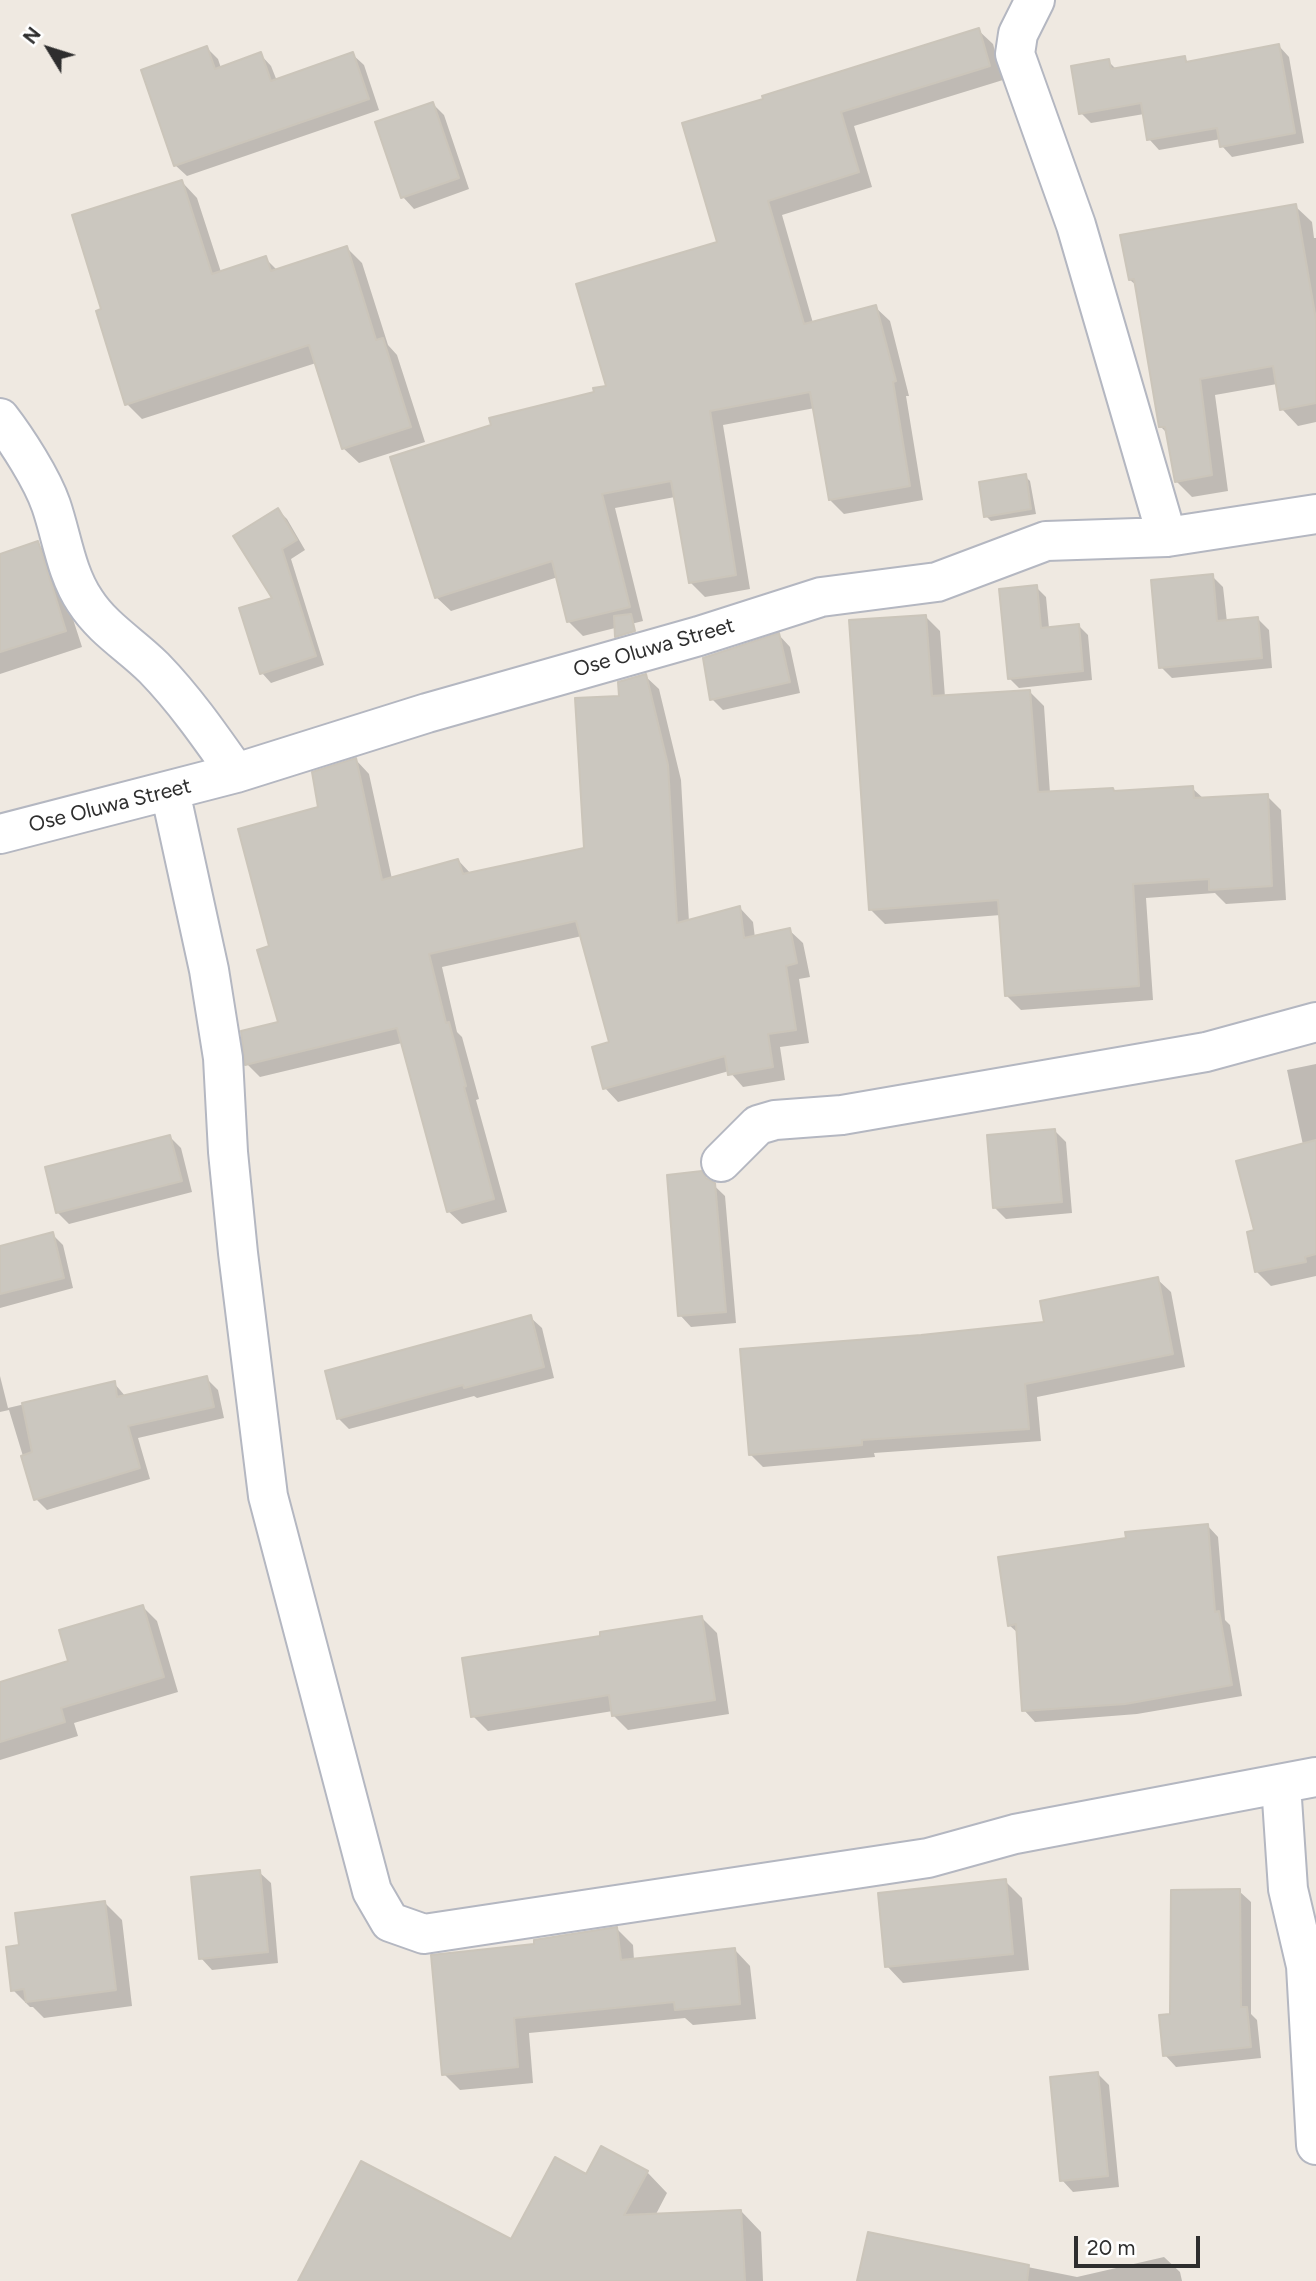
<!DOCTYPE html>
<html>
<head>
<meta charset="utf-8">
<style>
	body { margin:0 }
	#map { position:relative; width:1316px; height:2281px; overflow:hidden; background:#efe9e1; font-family:Figtree,sans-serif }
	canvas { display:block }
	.north { position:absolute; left:14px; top:14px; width:70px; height:70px; -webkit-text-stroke:5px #fff; paint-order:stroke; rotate:308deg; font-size:19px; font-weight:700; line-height:28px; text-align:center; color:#2e2e2e }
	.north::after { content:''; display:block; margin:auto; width:24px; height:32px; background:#2e2e2e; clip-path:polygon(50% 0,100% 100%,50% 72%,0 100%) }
	.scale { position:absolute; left:1074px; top:2236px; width:126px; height:32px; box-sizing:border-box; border:4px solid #2e2e2e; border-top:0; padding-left:9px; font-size:21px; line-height:24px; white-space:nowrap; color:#2e2e2e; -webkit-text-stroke:5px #fff; paint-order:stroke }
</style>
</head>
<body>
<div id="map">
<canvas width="1316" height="2281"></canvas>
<div class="north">N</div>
<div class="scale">20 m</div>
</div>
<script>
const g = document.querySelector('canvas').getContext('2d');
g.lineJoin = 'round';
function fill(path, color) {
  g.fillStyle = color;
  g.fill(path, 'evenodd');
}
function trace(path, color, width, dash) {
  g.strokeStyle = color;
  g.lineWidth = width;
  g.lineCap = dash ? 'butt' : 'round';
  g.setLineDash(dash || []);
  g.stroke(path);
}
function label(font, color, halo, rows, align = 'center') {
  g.font = font + ' Figtree,sans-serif';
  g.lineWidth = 5;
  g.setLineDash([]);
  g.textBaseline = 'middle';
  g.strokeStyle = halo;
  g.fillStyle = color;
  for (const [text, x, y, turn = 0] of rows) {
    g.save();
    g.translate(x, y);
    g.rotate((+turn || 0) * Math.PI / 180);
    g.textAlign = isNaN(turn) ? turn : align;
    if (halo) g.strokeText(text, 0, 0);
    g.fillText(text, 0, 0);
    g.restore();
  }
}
fill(new Path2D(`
	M978 30 993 44 1003 80 854 126 872 187 782 215 813 323 875 307 890 321 909 396H906L923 500 844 514 830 500 815 408 723 425 750 589 705 597 691 583 675 497 615 508 643 621 583 636 568 621 558 577 451 611 436 597 596 393 609 387 719 243 765 101Z
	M1279 46 1289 57 1304 143 1232 157 1222 146 1221 139 1159 150 1149 139 1144 114 1091 123 1081 113 1108 61 1117 70 1184 58 1189 63Z
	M207 48 218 59 221 68 260 54 271 66 277 81 352 54 364 65 379 110 187 176 175 165Z
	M433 104 444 115 469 189 414 209 403 197 377 123Z
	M182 182 197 198 221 272 265 258 278 271 347 248 362 263 388 345 397 355 425 442 359 463 343 448 316 363 142 419 127 404 104 310Z
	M1295 206 1312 222 1314 238H1316V422L1298 426 1282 409 1277 384 1215 395 1228 491 1192 497 1176 481 1167 433 1161 427 1137 286 1130 280Z
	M1025 476 1030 481 1036 514 991 521 986 516Z
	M278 510 287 519 305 550 291 559 324 665 271 683 262 673 274 599Z
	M37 543 54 560 82 647 0 674V556Z
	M1212 576 1223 587 1227 622 1258 619 1269 630 1272 668 1172 678 1161 667Z
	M1036 587 1046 597 1049 628 1078 625 1088 635 1092 680 1019 688 1009 678Z
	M926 617 940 631 945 697 1029 691 1044 706 1050 793 1113 789 1116 793 1192 788 1204 799 1267 796 1281 810 1286 900 1226 904 1215 893 1146 898 1153 1000 1021 1010 1007 996 1001 915 885 924 871 910Z
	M779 635 790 647 800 693 723 710 712 699Z
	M645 676 659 689 681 780 689 922 740 908 753 922 755 938 789 930 803 943 810 977 799 979 809 1043 780 1047 785 1080 743 1087 729 1071 618 1102 605 1088 594 1048 612 1043 582 936 442 967 457 1032 462 1037 479 1099 476 1100 507 1212 462 1224 448 1211 402 1043 260 1077 247 1064 281 1023 271 948 321 808 356 760 369 774 392 879 458 860 471 874 586 849 621 698Z
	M1316 1064V1276L1271 1286 1257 1272 1256 1232 1303 1145 1287 1070Z
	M1055 1131 1066 1142 1072 1213 1006 1219 995 1208Z
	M170 1137 181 1148 192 1192 69 1224 57 1212Z
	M701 1173 725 1196 736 1323 691 1327 680 1315Z
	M52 1234 63 1245 73 1288 0 1308V1248Z
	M1157 1279 1171 1292 1185 1367 1037 1397 1041 1441 874 1453 875 1457 763 1467 750 1454 921 1337 1046 1323Z
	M530 1317 542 1328 554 1378 477 1398 474 1396 349 1429 338 1418Z
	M0 1376 8 1408 114 1383 126 1397 206 1378 218 1390 224 1418 138 1438 150 1479 47 1510 36 1499 9 1410 0 1412Z
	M1207 1525 1218 1537 1225 1620 1230 1625 1242 1696 1137 1714 1035 1722 1024 1710 1019 1634 1009 1625Z
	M143 1607 157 1621 178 1692 74 1723 78 1736 0 1760V1684L70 1662Z
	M702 1618 717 1633 729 1714 628 1730 613 1715V1711L488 1731 473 1716 602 1637Z
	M259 1872 271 1883 278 1963 212 1970 201 1958Z
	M1005 1881 1022 1898 1029 1970 903 1983 887 1966Z
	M1239 1891 1251 1902V2014L1257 2020 1261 2058 1176 2067 1165 2055 1172 2016Z
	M105 1903 122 1920 132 2006 44 2018 33 2007H30L13 1990 21 1947Z
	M617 1929 633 1945 634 1960 735 1950 750 1966 756 2019 693 2025 685 2018 529 2033 533 2083 460 2090 444 2074 536 1946Z
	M1098 2074 1109 2085 1119 2187 1073 2192 1062 2180Z
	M647 2172 667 2193 655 2216 741 2211 761 2232 763 2281H300L512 2241Z
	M869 2235 1077 2277 1164 2257 1180 2272 1182 2281H859Z`), '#0003');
const building = new Path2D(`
	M979 28 990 66 841 112 859 172 768 201 804 324 876 305 896 381 893 382 910 486 829 500 810 392 710 411 736 575 689 583 671 481 602 494 630 607 567 622 552 561 435 598 390 457 491 425 489 418 594 392 593 388 606 386 576 284 717 242 682 123 763 99 762 96Z
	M1279 44 1295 133 1220 147 1217 128 1147 140 1141 103 1079 114 1071 66 1109 59 1111 69 1185 56 1186 62Z
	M207 46 215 69 261 52 271 81 353 52 369 99 174 166 141 70Z
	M433 102 459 178 401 198 375 122Z
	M182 180 212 274 266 256 271 271 347 246 376 340 383 338 411 427 342 449 309 345 125 405 96 311 101 309 72 215Z
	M1296 204 1316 320V403L1280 410 1273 366 1200 379 1212 475 1175 482 1165 427H1159L1134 279 1129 280 1120 235Z
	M1026 474 1031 509 984 517 979 482Z
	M278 508 297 540 282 549 316 656 260 674 239 608 272 598 233 536Z
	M38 541 66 631 0 652V554Z
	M1213 574 1217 621 1258 617 1262 658 1159 668 1151 580Z
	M1037 585 1041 628 1079 624 1083 671 1008 679 999 589Z
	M631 614 635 631 615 637 614 616Z
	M926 615 932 696 1030 690 1038 792 1113 788 1114 791 1193 786 1194 798 1268 794 1272 886 1209 890V879L1133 884 1139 986 1005 996 998 900 869 910 849 620Z
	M779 633 790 682 710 700 703 658Z
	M646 674 668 765 677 923 740 906 744 938 790 928 797 963 786 966 796 1030 768 1034 773 1067 728 1075 725 1056 603 1089 592 1047 609 1042 576 921 429 954 446 1023 449 1022 466 1086 464 1087 494 1199 447 1212 397 1028 245 1065 241 1031 278 1022 257 950 269 946 238 829 318 807 312 772 356 758 382 880 458 859 463 874 584 848 575 698 619 696 618 682Z
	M1055 1129 1062 1202 993 1208 987 1135Z
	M170 1135 182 1181 56 1213 45 1167Z
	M1316 1140V1254L1305 1257 1306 1262 1255 1272 1247 1232 1254 1230 1236 1161Z
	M702 1171 706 1178 715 1183 726 1312 678 1316 667 1175Z
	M53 1232 64 1278 0 1294V1246Z
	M1158 1277 1173 1354 1025 1384 1029 1429 862 1440V1445L749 1455 740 1349 921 1335 1044 1322 1040 1301Z
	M531 1315 544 1367 464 1388 463 1385 337 1419 325 1371Z
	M207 1376 214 1407 128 1426 140 1468 34 1500 21 1456 32 1452 22 1403 115 1381 117 1397Z
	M1208 1524 1215 1612 1219 1611 1232 1685 1125 1704 1022 1711 1016 1624 1008 1626 998 1557 1126 1538 1125 1532Z
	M143 1605 164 1677 61 1708 65 1722 0 1742V1682L68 1661 59 1630Z
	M702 1616 715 1700 612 1716 609 1695 471 1717 462 1658 600 1636V1632Z
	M260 1870 268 1952 199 1959 191 1877Z
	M1006 1879 1013 1954 885 1967 878 1893Z
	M1240 1889 1241 2007H1247L1251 2047 1163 2056 1159 2015 1170 2014 1171 1890Z
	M105 1901 116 1990 26 2002 24 1989 11 1991 6 1947 19 1945 15 1913Z
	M617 1927 621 1960 735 1948 740 2004 675 2010 674 2002 514 2018 518 2067 442 2075 431 1955 534 1944V1940Z
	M1098 2072 1108 2176 1060 2181 1050 2077Z
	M601 2146 648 2171 624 2215 741 2210 745 2281H298L361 2161 511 2239 555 2157 586 2174Z
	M868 2232 1029 2265 1027 2281H857Z`);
fill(building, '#cbc7bf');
trace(building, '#cbc5ba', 2);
const minor = new Path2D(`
	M1035 0 1018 34 1015 54 1076 225 1167 537
	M0 418C17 440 42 479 51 505 62 537 66 573 85 601 103 629 131 645 154 668 185 700 210 736 236 773
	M170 791 209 970 223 1058 228 1152 238 1253 268 1496 372 1891 390 1922 424 1934 928 1858 1015 1834 1316 1777
	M0 834 236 773 427 713 699 636 821 597 937 582 1046 541 1167 537 1316 514
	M721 1162 758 1125 775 1120 842 1115 1206 1052 1316 1022
	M1281 1784 1288 1889 1306 1966 1316 2145`);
trace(minor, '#b4b7c1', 42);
trace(minor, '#fff', 38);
label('21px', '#2e2e2e', '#fff', [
	["Ose Oluwa Street",654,648,-16],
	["Ose Oluwa Street",110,806,-14]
]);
</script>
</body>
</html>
